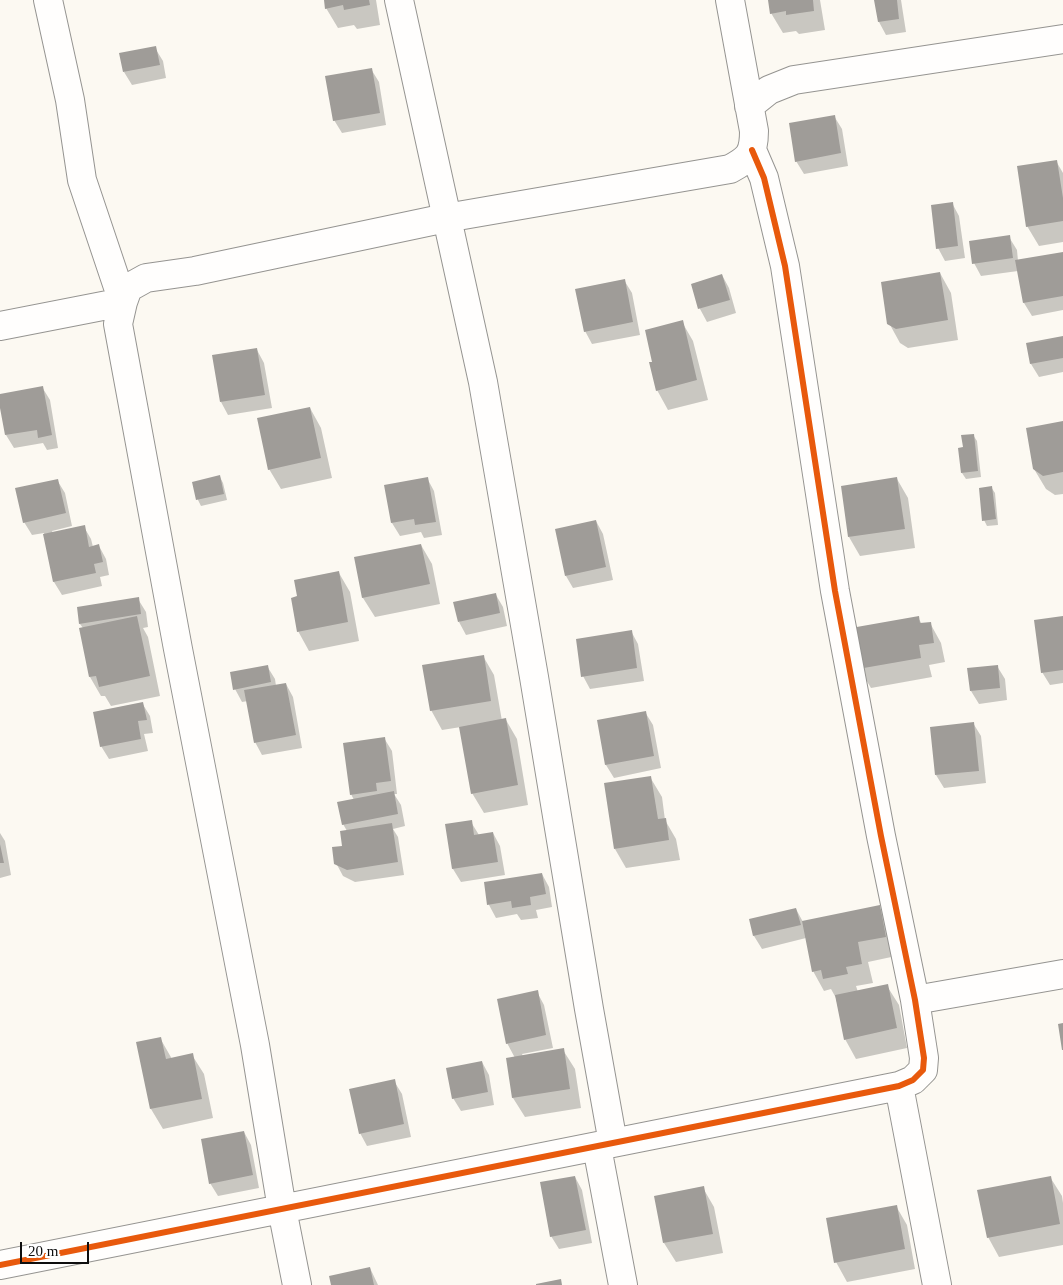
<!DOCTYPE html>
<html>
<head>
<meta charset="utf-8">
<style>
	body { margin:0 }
	#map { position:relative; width:1063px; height:1285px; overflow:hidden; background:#fcf9f2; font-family:Georgia,serif }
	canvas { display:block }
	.scale { position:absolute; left:20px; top:1242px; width:69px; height:22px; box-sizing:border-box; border:2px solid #0e0e0e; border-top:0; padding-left:6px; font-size:15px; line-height:18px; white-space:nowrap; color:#0e0e0e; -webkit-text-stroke:4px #fff; paint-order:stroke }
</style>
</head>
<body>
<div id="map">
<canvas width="1063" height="1285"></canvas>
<div class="scale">20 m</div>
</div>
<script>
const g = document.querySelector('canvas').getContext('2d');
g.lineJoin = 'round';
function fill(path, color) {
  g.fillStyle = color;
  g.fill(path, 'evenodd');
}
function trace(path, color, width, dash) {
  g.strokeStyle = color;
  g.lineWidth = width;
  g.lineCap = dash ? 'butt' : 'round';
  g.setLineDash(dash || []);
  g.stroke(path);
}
fill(new Path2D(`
	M325 0H376L380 25 357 29 354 25 338 28 326 8Z
	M769 0H820L825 30 799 34 796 31 783 33 771 13Z
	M876 0H901L906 32 886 35 879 22Z
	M155 48 163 61 166 78 132 85 124 72Z
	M371 69 379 82 386 125 342 133 334 120Z
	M834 116 842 129 848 166 804 174 796 161Z
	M1056 161 1063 173V242L1039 246 1027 226Z
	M952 203 959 216 965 258 945 261 938 248Z
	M1009 237 1017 250 1018 261 1063 253V310L1032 316 1024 303 1018 271 981 276 974 263Z
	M940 273 951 293 958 340 908 348 900 343 889 323Z
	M722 275 729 288 736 313 707 322 700 309 692 284Z
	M624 280 632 293 640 335 592 344 585 331Z
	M682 322 693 341 708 400 668 410 657 390 654 362Z
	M1063 337V372L1039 377 1031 364 1027 344Z
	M257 350 264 363 272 408 228 415 221 402Z
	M42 387 50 400 58 448 47 450 43 443 14 448 6 435 0 395Z
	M310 408 321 428 332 478 281 489 269 469Z
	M1063 423V494L1055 495 1046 489 1034 469Z
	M973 435 977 441 981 477 966 479 962 473Z
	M220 477 223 483 227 500 201 506 198 500 194 483Z
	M427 478 434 491 442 535 424 538 421 532 400 536 392 523 386 486Z
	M897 479 908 498 915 548 860 556 849 537Z
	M57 480 65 493 72 526 52 531 53 533 84 527 91 539 93 547 99 546 106 559 109 575 100 577 102 586 62 595 54 582 44 533 32 535 24 522Z
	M991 487 995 493 998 525 987 526 984 520Z
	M596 521 603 534 613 580 573 588 566 576Z
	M421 545 432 564 440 604 375 617 363 598 355 558Z
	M339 573 350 592 359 641 309 651 298 631 299 597Z
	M496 595 503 607 507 626 466 635 459 622Z
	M138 599 146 612 148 627 143 628 148 637 160 696 111 706 105 696H101L90 677 80 629 83 628 80 624 78 608Z
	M1063 617V683L1050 685 1042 672Z
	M918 618 922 624 930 623 941 643 945 662 929 665 932 677 871 688 859 668Z
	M631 631 638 644 644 681 590 689 583 676Z
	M483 656 494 675 502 721 506 720 517 739 528 805 484 813 472 793 461 727 442 730 431 710Z
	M267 666 275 679 276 686 286 684 293 697 302 748 262 755 255 742 248 701 242 702 235 689Z
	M997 666 1005 679 1007 700 979 704 971 691Z
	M142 703 150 716 153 733 144 734 148 751 109 759 101 746Z
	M645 712 653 725 661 768 614 778 606 765 598 721Z
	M973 723 981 736 986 783 944 788 936 775Z
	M384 738 392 751 397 794H394L401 805 405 826 393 829 398 837 404 875 355 882 343 876 336 863 343 847 347 831 343 824 354 800 351 794Z
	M650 777 662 797 665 820 676 839 680 860 626 868 615 849Z
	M471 822 479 835 493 833 500 846 505 875 461 882 453 869 446 825Z
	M0 833 5 841 11 875 0 878Z
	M542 874 549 887 552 907 536 910 538 918 521 920 517 914 496 918 489 905 485 884Z
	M879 907 891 926 896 956 868 962 873 983 856 986 858 992 887 986 899 1005 907 1048 856 1059 845 1039 836 998 831 989 824 991 813 971 806 938 762 949 754 936 751 920 796 909 803 922Z
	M537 992 544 1005 553 1048 522 1054 523 1056 563 1050 575 1069 581 1108 525 1117 513 1098 515 1058 507 1043Z
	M160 1038 172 1059 192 1055 204 1074 213 1118 163 1129 151 1109 137 1043Z
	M482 1062 489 1075 494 1105 461 1111 453 1098Z
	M394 1081 402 1094 411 1137 367 1146 360 1133Z
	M244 1132 251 1145 259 1188 218 1196 210 1183Z
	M575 1177 582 1190 592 1243 559 1249 551 1236Z
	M1050 1177 1062 1196 1063 1203V1245L999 1257 988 1237Z
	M703 1188 714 1207 723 1253 676 1262 664 1243Z
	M896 1206 907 1225 915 1269 847 1282 836 1262Z
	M370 1268 378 1285H333Z`), '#0003');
fill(new Path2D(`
	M324 0H369L370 5 344 10 343 5 325 9Z
	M768 0H813L814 11 786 15V11L770 14Z
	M874 0H897L899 19 878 22Z
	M156 46 160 65 123 72 119 53Z
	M372 68 380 113 333 121 325 76Z
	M835 115 841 153 795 162 789 123Z
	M1057 160 1063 198V221L1026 227 1017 166Z
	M953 202 958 246 936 249 931 205Z
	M1010 235 1013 258 972 264 969 241Z
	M1063 252V296L1023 303 1015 260Z
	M940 272 948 320 896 329 887 324 881 282Z
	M722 274 730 300 698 309 691 284Z
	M625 279 633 322 584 332 575 289Z
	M683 320 697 380 656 391 649 362H652L645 330Z
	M1063 336V358L1030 364 1026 343Z
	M257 348 265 395 220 402 212 355Z
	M43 386 52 435 38 438 37 430 5 435 0 408V394Z
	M310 407 321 458 268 470 257 418Z
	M1063 421V472L1043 476 1033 469 1026 428Z
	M974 434 978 471 961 473 958 448 963 447 961 435Z
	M220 475 224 494 196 500 192 482Z
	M428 477 436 522 415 525 414 519 391 523 384 485Z
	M897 477 905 529 848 537 841 486Z
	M58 479 66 513 23 523 15 488Z
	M992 486 996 519 982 521 979 488Z
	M596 520 606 567 565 576 555 529Z
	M85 525 89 547 99 544 103 562 94 564 96 573 53 582 43 534Z
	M421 544 430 584 362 598 354 557Z
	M339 571 348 622 297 632 291 598 297 596 294 580Z
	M496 593 500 613 458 622 453 602Z
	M139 597 141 614 79 624 77 607Z
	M137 616 150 676 99 687 96 676 89 677 79 628Z
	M919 616 920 623 931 622 934 643 919 645 921 658 858 669 851 628Z
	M1063 616V670L1041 673 1034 620Z
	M632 630 637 668 581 677 576 639Z
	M484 655 491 701 430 711 422 665Z
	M268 665 271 682 233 690 230 672Z
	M998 665 1000 688 970 691 967 668Z
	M286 683 296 735 254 743 244 690Z
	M143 702 147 720 138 721 141 739 100 747 93 712Z
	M646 711 654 756 605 765 597 720Z
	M506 718 518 785 471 794 459 727Z
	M974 722 979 771 935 775 930 727Z
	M385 737 391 781 376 783 377 791 350 795 343 743Z
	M651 776 658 819 666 818 669 840 614 849 604 783Z
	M394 791 398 814 342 825 337 802Z
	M472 820 474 835 493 832 498 862 452 869 445 824Z
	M392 823 398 862 347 870 334 864 332 847 342 846 340 831Z
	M0 844 4 863H0Z
	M542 873 546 894 530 897 531 905 512 908 511 901 487 905 484 882Z
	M880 905 886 937 858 942 862 964 846 967 848 974 823 979 821 970 812 972 802 921Z
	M796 908 801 925 753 936 749 919Z
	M888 984 897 1028 844 1040 835 995Z
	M538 990 546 1035 506 1044 497 999Z
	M1063 1023V1050H1062L1058 1024Z
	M161 1037 166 1059 193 1053 202 1099 150 1109 136 1042Z
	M564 1048 570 1089 512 1098 506 1058Z
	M482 1061 488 1092 452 1099 446 1068Z
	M395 1079 404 1124 359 1134 349 1089Z
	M244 1131 253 1175 209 1184 201 1139Z
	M575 1176 586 1230 550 1237 540 1182Z
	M1051 1176 1060 1224 987 1238 977 1190Z
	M704 1186 713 1234 663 1243 654 1196Z
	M897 1205 905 1249 834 1263 826 1218Z
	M370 1267 374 1285H331L329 1276Z
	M561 1279 562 1285H536V1284Z`), '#9f9c98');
const minor = new Path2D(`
	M48 0 70 100 82 180 123 302
	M399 0 483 382 534 677 589 1009 613 1143
	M749 106 769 90 794 80 1063 39
	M0 326 123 302
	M915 1000 1063 974
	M899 1086 937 1285
	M597 1147 623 1285
	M0 1265 899 1086 913 1080 923 1070 924 1058 915 1000 881 836 835 591 785 266 764 178 752 150
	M297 1285 282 1209 255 1045 178 649 118 324 123 302 128 288 146 278 195 271 446 218 730 169C749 159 754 154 754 131L730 0`);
trace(minor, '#959491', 30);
trace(minor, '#fffefd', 28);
trace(new Path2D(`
	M0 1265 899 1086 913 1080 923 1070 924 1058 915 1000 881 836 835 591 785 266 764 178 752 150`), '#e8590c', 6);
</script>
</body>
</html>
